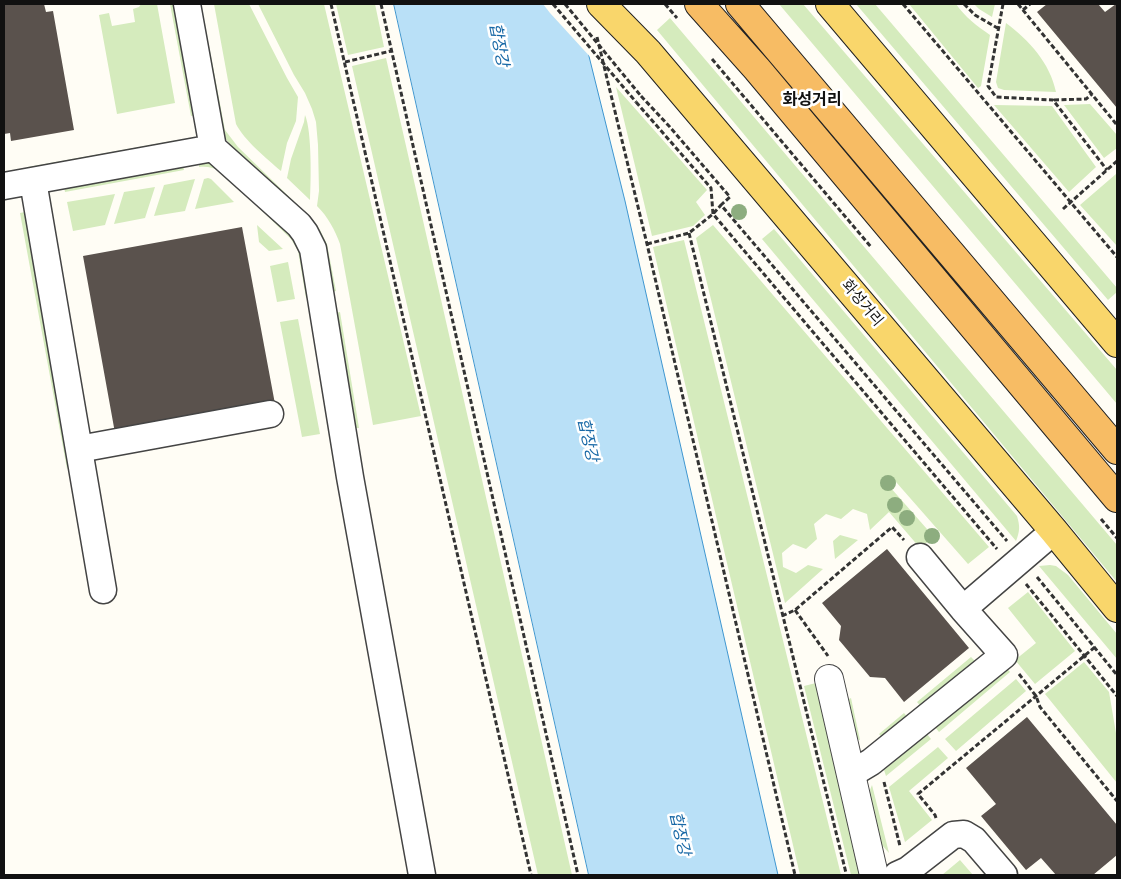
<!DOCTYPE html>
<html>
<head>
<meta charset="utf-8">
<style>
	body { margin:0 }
	#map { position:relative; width:1121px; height:879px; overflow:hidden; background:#fffdf5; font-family:Spectral,serif }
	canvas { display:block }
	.frame { position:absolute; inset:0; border:5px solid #111; pointer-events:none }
</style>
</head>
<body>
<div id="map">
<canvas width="1121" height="879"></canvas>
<div class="frame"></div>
</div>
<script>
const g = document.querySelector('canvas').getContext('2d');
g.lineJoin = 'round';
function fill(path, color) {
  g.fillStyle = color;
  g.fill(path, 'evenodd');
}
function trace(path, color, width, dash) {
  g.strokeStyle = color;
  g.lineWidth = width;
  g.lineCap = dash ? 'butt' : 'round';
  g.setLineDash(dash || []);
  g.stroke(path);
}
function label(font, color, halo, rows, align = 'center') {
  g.font = font + ' Spectral,"Noto Sans KR",serif';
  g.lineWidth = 5;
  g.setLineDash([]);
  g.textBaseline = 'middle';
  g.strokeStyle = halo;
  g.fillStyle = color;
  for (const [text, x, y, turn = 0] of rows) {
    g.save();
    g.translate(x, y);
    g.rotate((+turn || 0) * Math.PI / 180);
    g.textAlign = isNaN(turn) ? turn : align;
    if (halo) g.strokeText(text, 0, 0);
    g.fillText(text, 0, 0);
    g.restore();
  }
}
fill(new Path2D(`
	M141 4H157L175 103 117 114 99 15 109 13 112 26 135 22 133 9 139 7Z
	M170 4H175L195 115 191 116Z
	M197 4H201L225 130 238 147 312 219 320 230 327 244 336 291 331 292 308 222 235 150 224 137Z
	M214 4H249L287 78 298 97 296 121 287 143 281 171C267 159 244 140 236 124Z
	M258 4H324L421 416 373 425 340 244C335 230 328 217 317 206L319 191 318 145 316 122 312 109 305 93 294 75Z
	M336 4H375L384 47 348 55Z
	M779 4H803L1117 370V404Z
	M856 4H875L1117 288V292L1108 300Z
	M909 4H956C965 17 977 26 990 35L981 86 978 88Z
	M974 4H995L992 17 979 9Z
	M670 18 1117 545V582L657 30Z
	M1006 23C1029 40 1050 63 1056 92L1004 90 998 88 996 82Z
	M386 58 572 875H538L352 66Z
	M616 87 707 190 696 202 705 215 693 226 652 236Z
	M1090 104 1117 135V148L1104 158 1064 105Z
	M994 105 1052 106 1096 167 1069 192Z
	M305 115C312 131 311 181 310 200L287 178 291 159 304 122Z
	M178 140 179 146 29 173 28 167Z
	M205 161 219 164 300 244 311 297 306 298 298 251 291 239 221 171C213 168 208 166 199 167V162Z
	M183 165 184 170 65 192 64 187Z
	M1116 174 1117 246 1080 205Z
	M208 178 211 179 234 202 195 209 204 179Z
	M195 179 185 211 154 216 164 185Z
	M155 187 145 218 114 224 124 192Z
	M115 194 105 225 73 231 67 202Z
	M25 212 69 464 67 469 20 213Z
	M257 225 283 249 269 251 259 242Z
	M713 225 989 547 968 564 896 482 890 487 934 537 920 548 889 512 870 530 867 514 853 509 841 519 826 514 814 524 817 539 806 549 793 544 782 553 783 567 796 573 808 565 823 569 785 603 696 238Z
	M774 229 1017 516C1020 526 1020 531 1016 541L762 239Z
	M684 240 841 875H800L653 247Z
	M288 262 295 299 277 302 270 266Z
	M340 312 359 428H355L335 313Z
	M298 319 320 434 302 437 280 322Z
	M840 535 858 540 835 559 833 541Z
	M1050 565 1056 566 1068 575 1117 634V659L1039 566Z
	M1028 592 1075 651 1035 684 1015 660 1036 643 1008 608Z
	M971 657 976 662 922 708 917 702Z
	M1084 662 1109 692 1117 739V783L1045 694Z
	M1006 667 1010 672 939 732 935 727Z
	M1016 679 1026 691 956 751 945 739Z
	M816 683 863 875H851L804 686Z
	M851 698 860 740H859L854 735 848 701 849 699Z
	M904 713 909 719 884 740 879 734Z
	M927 734 931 739 886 776 884 770Z
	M938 747 948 758 909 791 932 820 905 842 889 787Z
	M872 785 889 853 881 844 871 803 870 790Z
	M960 860 973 875H942Z`), '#d5ebbd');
const water = new Path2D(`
	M394 4H576L625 201 778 875H589Z`);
fill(water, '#b9e0f7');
trace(water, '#3f96cf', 1);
fill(new Path2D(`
	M543 4H579L593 60 550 13Z`), '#fffdf5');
fill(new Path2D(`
	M4 4H44L46 12 53 11 74 130 11 141 10 133 4 134Z
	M1047 4H1098L1105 12 1116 4 1117 5V108L1037 12Z
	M242 227 275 404 115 433 83 256Z
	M887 549 969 648 904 702 885 678 870 677 839 640 841 626 822 603Z
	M1027 717 1117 825V855L1093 875H1056L1041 858 1026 870 981 816 996 804 966 768Z`), '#5a524d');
const minor = new Path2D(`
	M187 4 213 148 299 225 305 233 313 249 350 477 422 875
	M33 181 103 590
	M4 186 213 148
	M79 449 270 414
	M920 557 963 609
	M851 774 871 762 1004 655 963 609 1054 531
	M897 875 908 870 953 835 964 834 974 840 1004 875`);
const tertiary = new Path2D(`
	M829 679 874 875`);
const primary = new Path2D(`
	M601 4 648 52 1054 531 1117 608
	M830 4 1117 343`);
const trunk = new Path2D(`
	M699 4 757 69 1117 498
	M740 4 1117 450`);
trace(minor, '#444', 29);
trace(tertiary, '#444', 30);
trace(primary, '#222', 30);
trace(trunk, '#222', 30);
trace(new Path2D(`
	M331 4 531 875
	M381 4 578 875
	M665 4 677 18
	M903 4 1117 257
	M964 4 975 15 999 29
	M1003 4 988 86 996 97 1053 100 1107 170
	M1018 4 1117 125
	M1023 10 1030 4
	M597 37 647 244 795 875
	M712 59 871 247
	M345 62 391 51
	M641 96 669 126 730 197 721 205 1007 541
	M1054 100 1086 99 1092 94
	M636 102 711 188 713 214 997 549
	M1063 209 1117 161
	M689 233 846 873
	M647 244 689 233 713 214 721 205
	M1101 519 1117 538
	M1037 577 1117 675
	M1026 584 1117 696
	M795 610 828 656
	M782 616 795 610 892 527 904 540
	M1019 674 1036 696 1040 707 1117 801
	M884 782 900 846
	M936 818 935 815 918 794 1095 647`), '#333', 3, [5, 2.5]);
trace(minor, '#fff', 26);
trace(tertiary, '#fff', 28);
trace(primary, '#f9d66b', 28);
trace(trunk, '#f7bc64', 28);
trace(new Path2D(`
	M553 4 636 102
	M565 4 641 96`), '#333', 3, [5, 2.5]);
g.fillStyle = '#8dad7f';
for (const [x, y] of [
	[739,212],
	[888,483],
	[895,505],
	[907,518],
	[932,536]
]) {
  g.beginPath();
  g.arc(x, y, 8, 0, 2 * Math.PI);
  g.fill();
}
label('15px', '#111', '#fff', [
	["화성거리",861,304,50]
]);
label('italic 16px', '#1768a6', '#fff', [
	["합장강",497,45,79],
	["합장강",586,440,77],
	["합장강",678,834,77]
]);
label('bold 16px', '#111', '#fff', [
	["화성거리",812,102]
]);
</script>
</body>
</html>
